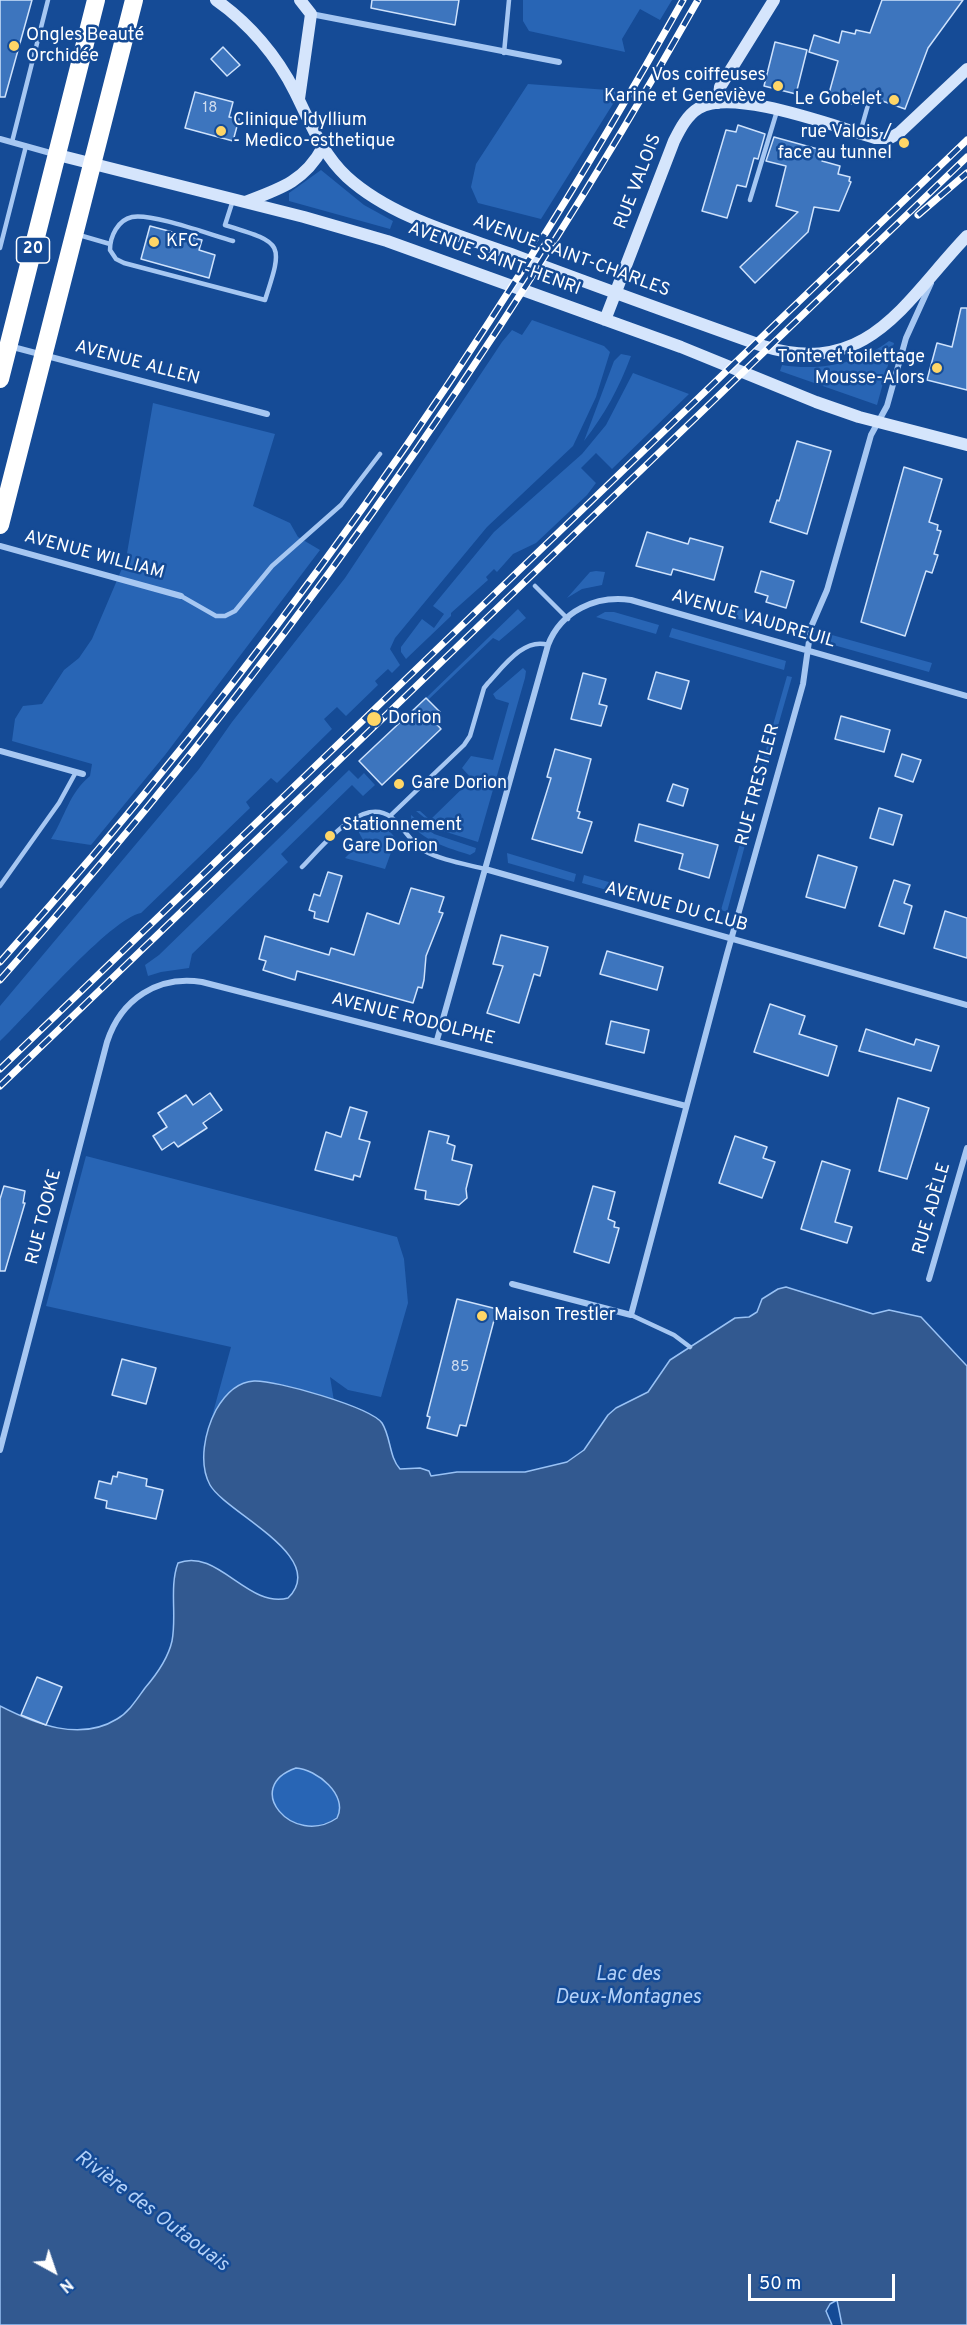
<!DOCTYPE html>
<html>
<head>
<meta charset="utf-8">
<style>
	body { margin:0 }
	#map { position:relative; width:967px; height:2325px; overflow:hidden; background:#154b96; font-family:Overpass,sans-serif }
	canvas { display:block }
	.north { position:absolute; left:24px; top:2241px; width:60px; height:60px; -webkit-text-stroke:4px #154b96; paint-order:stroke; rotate:140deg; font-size:16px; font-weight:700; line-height:24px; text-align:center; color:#fff }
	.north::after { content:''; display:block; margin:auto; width:21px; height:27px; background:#fff; clip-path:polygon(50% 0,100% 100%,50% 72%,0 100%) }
	.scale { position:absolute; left:748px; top:2274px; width:147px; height:27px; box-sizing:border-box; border:3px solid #fff; border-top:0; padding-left:8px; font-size:18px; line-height:21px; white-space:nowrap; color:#fff; -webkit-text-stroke:4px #154b96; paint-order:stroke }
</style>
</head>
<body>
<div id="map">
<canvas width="967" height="2325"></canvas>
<div class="north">N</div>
<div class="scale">50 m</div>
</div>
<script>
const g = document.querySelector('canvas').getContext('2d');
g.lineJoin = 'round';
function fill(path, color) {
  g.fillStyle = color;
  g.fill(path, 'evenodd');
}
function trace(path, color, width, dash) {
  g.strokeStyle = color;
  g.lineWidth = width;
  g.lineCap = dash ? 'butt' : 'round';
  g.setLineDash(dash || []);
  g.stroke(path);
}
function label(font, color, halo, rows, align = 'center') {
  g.font = font + ' Overpass,sans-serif';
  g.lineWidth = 5;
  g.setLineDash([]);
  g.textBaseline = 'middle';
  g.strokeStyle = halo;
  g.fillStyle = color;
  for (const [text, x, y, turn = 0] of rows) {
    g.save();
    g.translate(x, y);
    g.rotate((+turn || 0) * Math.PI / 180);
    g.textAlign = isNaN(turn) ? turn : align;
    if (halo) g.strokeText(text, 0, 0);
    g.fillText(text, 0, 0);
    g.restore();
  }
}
fill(new Path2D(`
	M523 0H672L660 20 640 9 622 39 625 52 529 31 523 21Z
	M528 84 621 91 541 219 478 203 471 187 476 164Z
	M321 170 364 205 393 221 390 229 289 201V193Z
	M532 320 604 346 610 352 596 397 573 446 487 527 395 638 390 649 400 665 392 673 388 669 375 681 378 685 346 716 337 707 324 719 332 729 277 783 271 778 246 802 250 808 141 913C111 918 27 1016 0 1041V1006L199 769 232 722 345 578 502 342 512 330 522 335Z
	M889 341 894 343 877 405 780 371 782 365C819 371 859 364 889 341Z
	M621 354 631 356C619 388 605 414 584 441L614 361Z
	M633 373 689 394 612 469 596 453 581 468 596 483 587 495 536 543 513 554 497 572 494 569 486 577 488 580 451 613V616L406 659 401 652V647L422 619 434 628 444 614 433 606 494 532 582 454 606 425Z
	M153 403 275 434 253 506 290 523 298 537 320 550 165 755 91 845 51 839C65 817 69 793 90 776L92 764 12 741 15 719 23 706 42 704 64 670 79 658 92 639 126 559Z
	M596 571 605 572 602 585 582 589 567 598 590 572Z
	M725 605 799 626 790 633 723 615Z
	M518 609 526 618 499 641 493 638 428 700 426 698Z
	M605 612H614L659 625 656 634 596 617Z
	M672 628 786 661 784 670 669 637Z
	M832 635 932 663 929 672 830 644Z
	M523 668 526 671 525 678 478 842 440 830 416 811H420L430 820 472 779 462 768 471 756 493 760 509 703 496 699 493 694Z
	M787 676 792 677 764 775 759 774Z
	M349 770 358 779 364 773 375 785 363 796 352 785 281 854 288 862 192 954 189 968 161 972 148 976 145 965 159 955Z
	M411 815 434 834 476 848 475 852 470 855C453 849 410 839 411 815Z
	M367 819 385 826 399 842 393 847 385 869 345 858 363 840 356 827 358 824Z
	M743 833 748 834 727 912 721 910Z
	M507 853 576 874 574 882 508 863Z
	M584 875 644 892 642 900 582 883Z
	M86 1156 397 1237 404 1259 408 1303 381 1397 348 1390 330 1377 334 1401C283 1386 242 1360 211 1420L231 1347 46 1306Z
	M296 1768C316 1769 349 1795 337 1817 293 1848 241 1787 296 1768Z`), '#2865b5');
const water = new Path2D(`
	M786 1287 873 1314 889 1310 921 1317 967 1366V2325H842L837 2300 830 2304 826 2311 832 2325H0V1706C35 1724 80 1742 117 1719 129 1712 137 1699 145 1688 157 1674 168 1659 172 1641 177 1616 169 1587 178 1563 217 1547 248 1609 288 1598 330 1557 226 1513 210 1485 198 1463 205 1431 216 1410 224 1396 236 1382 254 1381 276 1380 370 1407 382 1423 391 1437 389 1457 400 1469L420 1468 429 1471 431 1476 457 1472H525L567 1462 584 1450 608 1415 616 1408 648 1392 670 1360 735 1318 749 1317 757 1312 762 1299 778 1289ZM296 1768C316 1769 349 1795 337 1818 293 1848 241 1787 296 1768Z`);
fill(water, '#325990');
trace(water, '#99c2f5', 1.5);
const building = new Path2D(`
	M0 0H32L5 97H0Z
	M372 0H459L455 25 371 8Z
	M882 0H963L928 48 905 109 874 98 871 94 860 93 856 105 828 97 838 61 809 52 814 35 839 43 842 31 855 34 856 30 870 33Z
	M775 42 807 50 796 94 764 86Z
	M223 47 240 65 227 76 211 59Z
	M195 92 233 102 229 117 239 119 233 141 185 128Z
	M738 125 765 134 758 159 754 158 746 187 737 185 727 218 702 211 726 130 736 132Z
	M774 137 825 151 822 161 840 166 838 174 850 177 849 181 851 182 839 211 814 207 808 232 755 283 740 267 798 212 776 206 786 166 766 161Z
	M150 226 202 240 199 250 215 255 209 278 141 259Z
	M961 308H967V390L927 380 937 343 952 347Z
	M797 441 831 451 807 534 770 522 777 500 779 501Z
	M904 467 942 479 929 522 938 525 937 530 941 531 934 554 938 555 932 573 926 571 905 636 861 622Z
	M647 532 688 544 690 538 723 547 714 580 673 569 671 575 636 566Z
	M761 571 794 581 786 608 766 602 768 596 755 592Z
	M656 672 689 681 681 709 648 699Z
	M583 673 606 679 599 704 607 706 601 726 571 719Z
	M426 698 440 712 432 719 441 729 382 785 359 761Z
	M841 716 890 730 884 752 835 739Z
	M555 749 591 759 577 811 580 812 578 818 592 822 582 853 532 839 551 778 547 777Z
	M902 754 921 760 913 782 895 776Z
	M673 784 688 789 683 806 667 801Z
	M879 808 902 815 893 845 870 838Z
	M639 824 718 845 709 878 679 869 683 854 635 841Z
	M818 855 857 867 845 908 806 897Z
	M328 872 342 876 328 922 314 918 315 912 309 910 314 894 320 896Z
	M894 880 910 885 904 903 912 906 904 934 879 926Z
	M411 888 444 897 439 912 443 913 426 956 424 980 422 988 418 987 413 1003 297 971 295 980 263 970 266 961 259 959 265 936 329 955 331 948 354 955 367 913 399 924Z
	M945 911 967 918V958L934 948Z
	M501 935 548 947 540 976 534 974 519 1023 487 1013 503 966 493 964Z
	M607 951 663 967 657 990 600 974Z
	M770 1004 805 1016 799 1034 837 1046 828 1076 754 1052Z
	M611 1021 649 1030 644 1053 606 1044Z
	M866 1029 914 1045 916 1039 939 1046 931 1071 859 1051Z
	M210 1093 222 1110 203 1123 207 1128 178 1147 174 1142 162 1150 153 1136 167 1127 158 1113 186 1095 193 1105Z
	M898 1098 929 1108 907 1179 879 1171Z
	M350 1107 367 1112 359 1139 370 1142 360 1177 354 1175 353 1180 315 1170 326 1132 341 1137Z
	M429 1131 449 1136 447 1143 455 1146 452 1160 472 1165 466 1189 467 1198 459 1205 425 1199 426 1191 415 1189Z
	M735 1136 767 1147 763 1158 775 1162 762 1198 719 1183Z
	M822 1161 850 1170 835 1222 852 1227 847 1243 801 1229Z
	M4 1186 25 1191 23 1203H25L5 1271H0V1199Z
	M593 1186 615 1192 608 1219 615 1222 614 1227 619 1228 609 1263 574 1252Z
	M457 1299 497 1309 466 1426 460 1425 457 1436 427 1428 430 1417 427 1416Z
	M122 1359 156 1368 146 1404 112 1395Z
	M118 1472 147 1479 146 1486 163 1490 156 1519 106 1508 107 1501 95 1498 99 1481 111 1484 113 1476 117 1477Z
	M37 1677 62 1687 46 1725 21 1715Z`);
fill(building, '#3d75be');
trace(building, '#cee2fc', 1.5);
trace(new Path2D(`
	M504 53 509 0
	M860 133 870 98
	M12 142 48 0
	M750 200 777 111
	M79 235 110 244
	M233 241C211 235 152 213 132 217 118 220 110 236 110 250L116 259 124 263 265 300C284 242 283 243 225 225L233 200
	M0 248 26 146
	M535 586 568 619
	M181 596 216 616H225L235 611 272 566 341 505 380 454
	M390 816 464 745 470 736 484 688 488 683C503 667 524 637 548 645
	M302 867C321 848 361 795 391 817 403 826 410 842 423 850 440 860 465 864 485 869
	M0 886 59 803 76 772
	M631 1315 674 1335 690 1347`), '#a6c7f2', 4.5);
trace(new Path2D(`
	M311 14 559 62
	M0 139 54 154
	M9 346 267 414
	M0 546 181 596
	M0 751 83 774
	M485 869 967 1005
	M437 1040 548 645C561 611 596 595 631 600L967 696
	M929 1279 967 1148
	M512 1284 631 1315 727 954 803 684 811 627 827 590 871 435 887 406 906 338 931 283
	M0 1450 107 1042C121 999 158 975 202 982L686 1106`), '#a6c7f2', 6);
trace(new Path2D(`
	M216 0C249 23 277 56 295 92 310 122 322 154 347 177 391 217 456 234 511 254 595 286 679 316 763 346 868 379 905 301 967 236
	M299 99 311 14 300 0
	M718 103 720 87 774 0
	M58 155 304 217 387 241 681 347 816 402 859 417 967 445
	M245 202C280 189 305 181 323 147
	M605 320 674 141C680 129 687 115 699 108 735 88 835 127 875 138H890L899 133 967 69`), '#d5e5fc', 12);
trace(new Path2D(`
	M0 379 96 0
	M0 525 134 0`), '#fff', 18);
const rail = new Path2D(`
	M918 215 967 173
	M0 962C263 669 491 344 683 0
	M0 980C268 679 500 351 698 0
	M0 1069 967 140
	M0 1086 967 157`);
trace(rail, '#fff', 7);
trace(rail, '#154b96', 4.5, [14]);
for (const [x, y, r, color] of [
	[14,46,6,"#ffd667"],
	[778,86,6,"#ffd667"],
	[894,100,6,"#ffd667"],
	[221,131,6,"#ffd667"],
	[904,143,6,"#ffd667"],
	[154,242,6,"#ffd667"],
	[937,368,6,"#ffd667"],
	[374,719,8,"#ffd667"],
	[399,784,6,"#ffd667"],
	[330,836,6,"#ffd667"],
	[482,1316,6,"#ffd667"]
]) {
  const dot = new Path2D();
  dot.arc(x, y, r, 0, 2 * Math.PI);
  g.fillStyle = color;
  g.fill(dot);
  trace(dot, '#154b96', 2);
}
label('15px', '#cedcef', null, [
	["18",210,109],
	["85",460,1368]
]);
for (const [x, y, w] of [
	[33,250,33]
]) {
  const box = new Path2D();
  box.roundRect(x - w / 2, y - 13, w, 26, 4.5);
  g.fillStyle = '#154b96';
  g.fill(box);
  trace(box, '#fff', 1.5);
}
label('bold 16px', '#fff', null, [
	["20",33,250]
]);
label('18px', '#fff', '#154b96', [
	["Ongles Beauté",26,36],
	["Orchidée",26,57],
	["Vos coiffeuses",766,76,"right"],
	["Karine et Geneviève",766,97,"right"],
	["Le Gobelet",882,100,"right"],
	["Clinique Idyllium",233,121],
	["- Medico-esthetique",233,142],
	["rue Valois /",892,133,"right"],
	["face au tunnel",892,154,"right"],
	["KFC",166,242],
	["Tonte et toilettage",925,358,"right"],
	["Mousse-Alors",925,379,"right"],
	["Dorion",388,719],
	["Gare Dorion",411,784],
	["Stationnement",342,826],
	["Gare Dorion",342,847],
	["Maison Trestler",494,1316]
], 'left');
label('18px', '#fff', '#154b96', [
	["RUE VALOIS",639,182,-69],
	["AVENUE SAINT-CHARLES",571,257,20],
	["AVENUE SAINT-HENRI",494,260,20],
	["AVENUE ALLEN",137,364,15],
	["AVENUE WILLIAM",94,556,15],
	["AVENUE VAUDREUIL",753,620,16],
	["RUE TRESTLER",759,785,-75],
	["AVENUE DU CLUB",676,908,15],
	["AVENUE RODOLPHE",413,1020,14],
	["RUE ADÈLE",933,1209,-74],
	["RUE TOOKE",45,1217,-76]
]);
label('italic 20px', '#b3d1f8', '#154b96', [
	["Lac des",628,1976],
	["Deux-Montagnes",628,1999],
	["Rivière des Outaouais",151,2212,37]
]);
</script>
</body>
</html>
